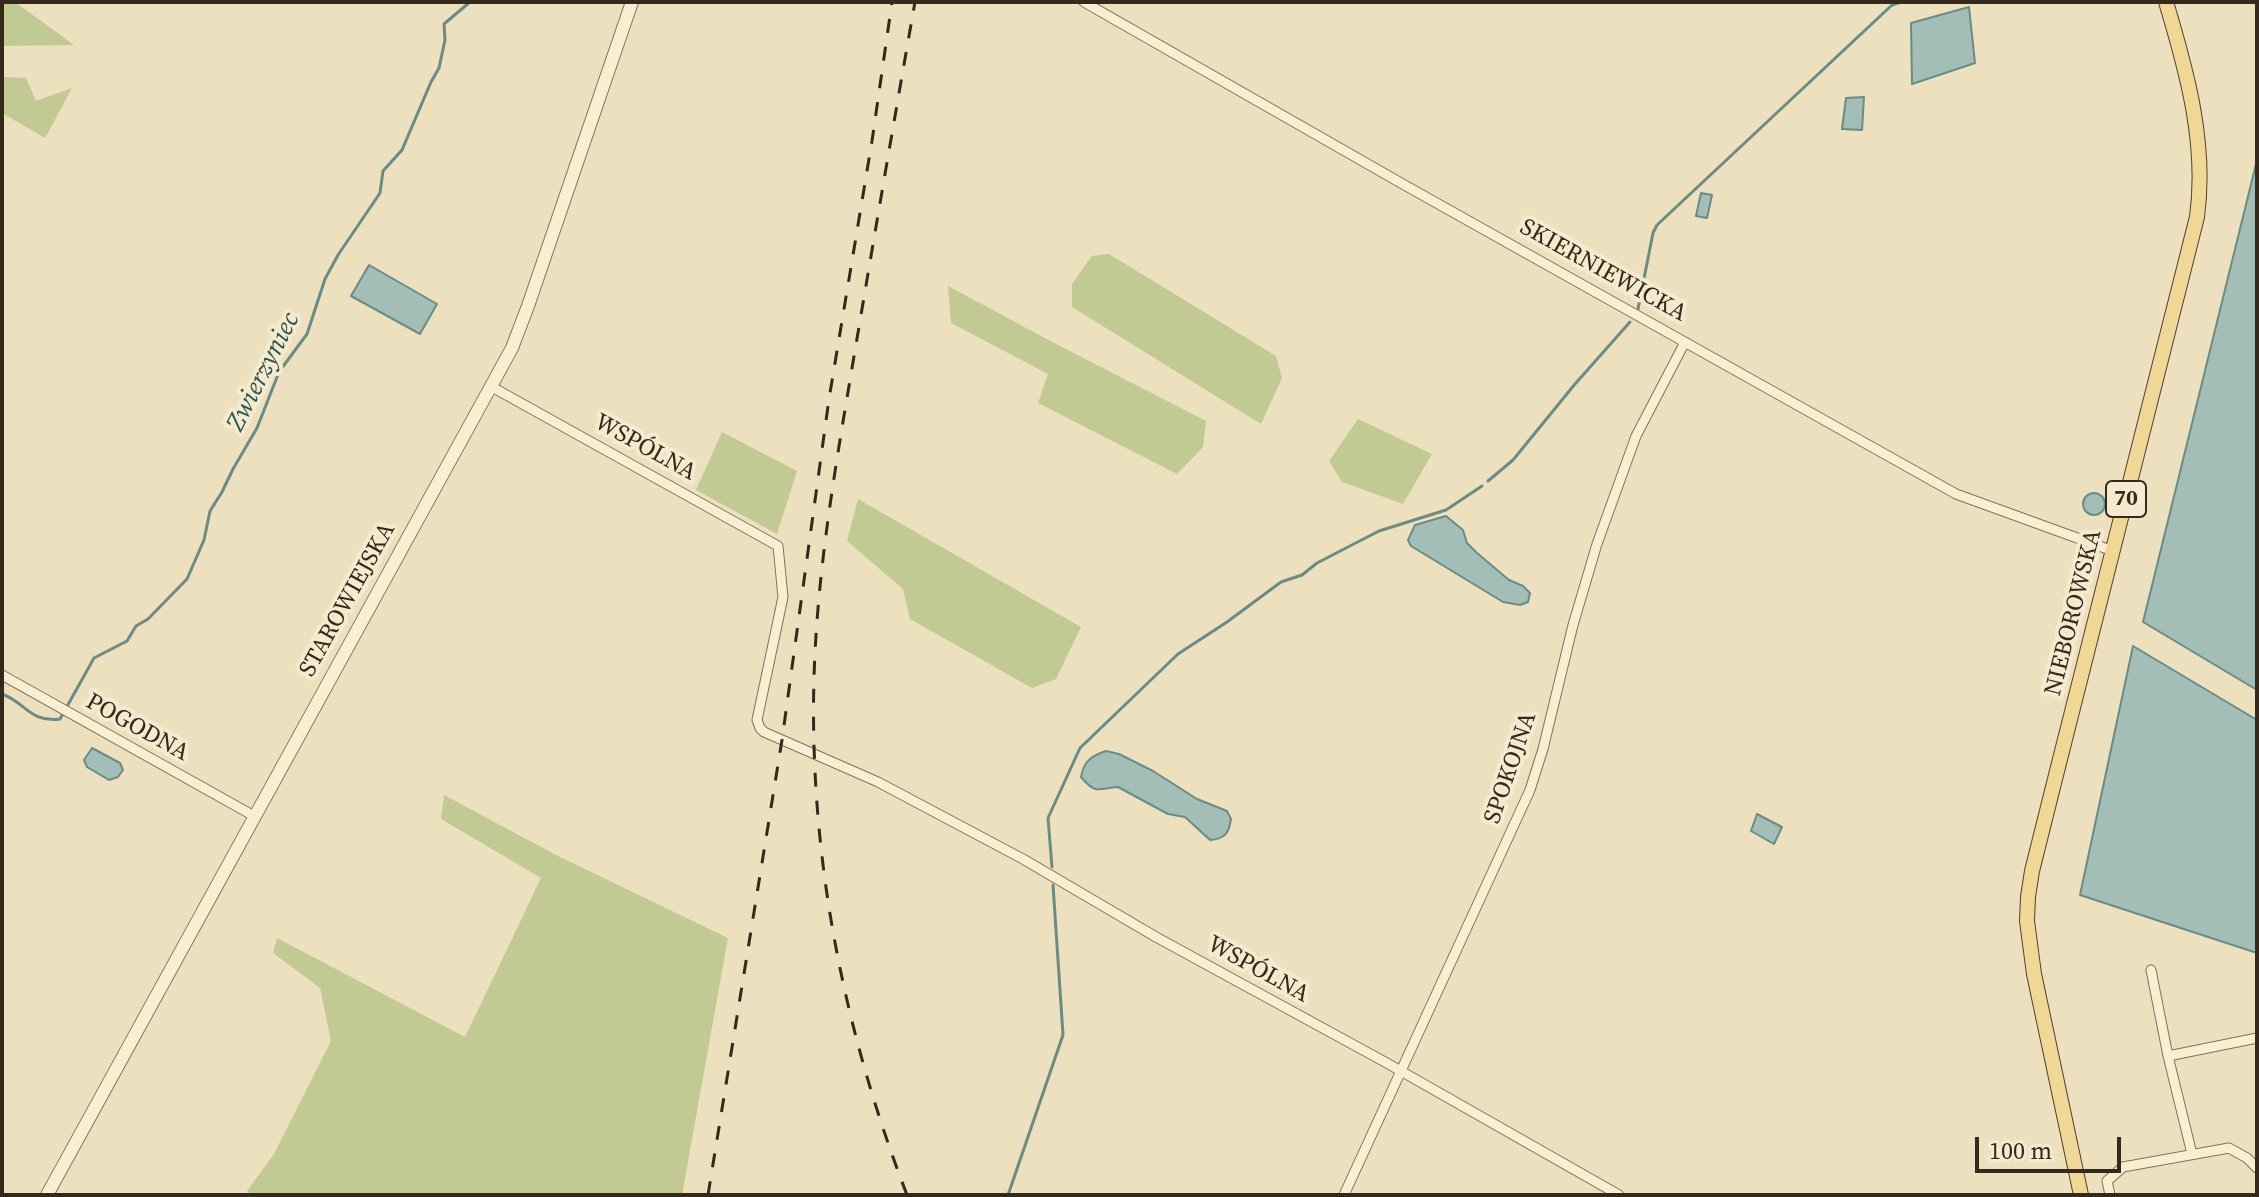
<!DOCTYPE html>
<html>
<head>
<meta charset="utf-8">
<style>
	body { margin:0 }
	#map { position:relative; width:2259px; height:1197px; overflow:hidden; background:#ece0bf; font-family:"Source Serif 4",serif }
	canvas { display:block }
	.frame { position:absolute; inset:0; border:4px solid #34291c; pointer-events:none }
	.scale { position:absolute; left:1975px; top:1137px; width:146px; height:36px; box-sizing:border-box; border:4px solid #34291c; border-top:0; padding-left:10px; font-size:24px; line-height:28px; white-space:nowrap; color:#34291c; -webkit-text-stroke:6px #f4ebce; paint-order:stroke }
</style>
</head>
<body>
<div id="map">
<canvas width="2259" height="1197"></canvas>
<div class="frame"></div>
<div class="scale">100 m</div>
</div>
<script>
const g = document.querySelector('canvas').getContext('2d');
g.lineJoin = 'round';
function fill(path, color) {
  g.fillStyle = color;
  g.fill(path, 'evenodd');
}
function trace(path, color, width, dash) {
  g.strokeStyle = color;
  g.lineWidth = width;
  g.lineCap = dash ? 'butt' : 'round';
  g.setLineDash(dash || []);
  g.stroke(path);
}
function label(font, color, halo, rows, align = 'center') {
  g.font = font + ' "Source Serif 4",serif';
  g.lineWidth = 8;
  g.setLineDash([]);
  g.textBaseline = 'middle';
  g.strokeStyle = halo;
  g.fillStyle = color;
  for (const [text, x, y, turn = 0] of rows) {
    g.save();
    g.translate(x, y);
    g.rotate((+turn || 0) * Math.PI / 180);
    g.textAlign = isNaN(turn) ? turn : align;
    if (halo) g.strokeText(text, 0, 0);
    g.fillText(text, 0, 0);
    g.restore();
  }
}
fill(new Path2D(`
	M2 2H15L74 45 2 46 3 77 26 78 36 101 72 88 45 138 2 113Z
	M1109 254 1276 356 1282 378 1261 424 1072 307V284L1092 256Z
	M948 286 1058 345 1206 421 1203 447 1177 474 1038 403 1048 374 951 323Z
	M1358 419 1432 454 1403 504 1342 482 1329 461Z
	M722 432 797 471 777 534 696 490Z
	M858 499 1081 627 1056 679 1032 688 910 619 903 589 847 541Z
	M444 795 558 856 728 938 682 1195H253L247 1191 274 1154 331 1041 320 988 273 953 277 938 465 1037 541 878 441 819Z`), '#c1ca93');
const water = new Path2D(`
	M1969 7 1975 63 1912 84 1911 23Z
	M1864 97 1862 130 1842 129 1846 98Z
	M2257 160V690L2143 622Z
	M1701 193 1712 195 1707 218 1696 216Z
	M369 265 437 304 420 334 351 296Z
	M2083 504a11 11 0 1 1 22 0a11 11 0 1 1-22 0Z
	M1446 516 1463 530 1467 543 1477 553 1509 580 1523 586 1530 593 1528 602 1520 605 1503 602 1411 546 1408 540 1415 525Z
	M2133 646 2257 720V953L2080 895Z
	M92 748 120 763 123 770 118 777 109 780 87 767 84 760Z
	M1106 751 1119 754 1153 771 1197 799 1227 811 1231 819C1229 833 1225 839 1210 840L1185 817 1168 814 1118 787C1099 788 1097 796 1081 777 1084 761 1091 756 1106 751Z
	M1757 814 1782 827 1774 844 1751 831Z`);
fill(water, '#a2beb7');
trace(water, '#6a8c84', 2);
trace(new Path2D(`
	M1638 309 1653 233 1657 225 1892 5 1901 2
	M1488 481 1513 460 1575 384 1630 322
	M2 694C25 702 30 723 60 719L94 658 127 641 136 626 148 619 187 579 204 540 210 511 222 492 233 469 257 428 279 372 307 334 325 279 338 255 380 193 383 171 402 150 431 82 439 68 445 40 444 24 470 2
	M1052 867 1048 818 1080 748 1178 654 1227 622 1281 582 1302 575 1317 563 1379 531 1446 510 1482 486
	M1008 1195 1063 1035 1053 885`), '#6a8c84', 3);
const minor = new Path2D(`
	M1084 2 1408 187 1956 494 2113 551
	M492 387 778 546 783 597 757 720 760 728 764 732 878 782 1023 859 1156 937 1385 1062 1619 1195
	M2 675 254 816
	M2151 970 2168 1056 2192 1154
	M2168 1056 2257 1038
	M1344 1195 1530 790 1543 749 1573 625 1597 544 1636 436 1685 342
	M2110 1195 2107 1181 2123 1167 2229 1148 2247 1158 2257 1168`);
const tertiary = new Path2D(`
	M47 1195 512 348 528 306 632 2`);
const primary = new Path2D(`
	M2081 1195 2034 974 2027 921 2028 897 2032 871 2054 783 2197 217C2207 144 2187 72 2166 2`);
trace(minor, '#847158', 11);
trace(tertiary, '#847158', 14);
trace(primary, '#523f2c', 16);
trace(minor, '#f8eed1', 9);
trace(tertiary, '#f8eed1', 12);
trace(primary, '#f0d796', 14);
trace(new Path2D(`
	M708 1195 782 740 829 399 872 141 892 2
	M907 1195C843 1029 809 855 814 677 817 575 834 475 851 374 872 250 893 126 915 2`), '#34291c', 3, [14, 14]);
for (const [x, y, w] of [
	[2126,499,40]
]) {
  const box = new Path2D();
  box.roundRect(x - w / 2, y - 18, w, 36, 6);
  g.fillStyle = '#f4ebce';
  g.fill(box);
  trace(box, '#34291c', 2);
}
label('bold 22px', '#34291c', null, [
	["70",2126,499]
]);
label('24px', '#34291c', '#f4ebce', [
	["SKIERNIEWICKA",1603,271,29],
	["WSPÓLNA",645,448,29],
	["STAROWIEJSKA",348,600,-61],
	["NIEBOROWSKA",2074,613,-76],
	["POGODNA",137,728,29],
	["SPOKOJNA",1511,768,-71],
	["WSPÓLNA",1258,970,29]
]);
label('italic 26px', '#2b5453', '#f4ebce', [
	["Zwierzyniec",264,372,-63]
]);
</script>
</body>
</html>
